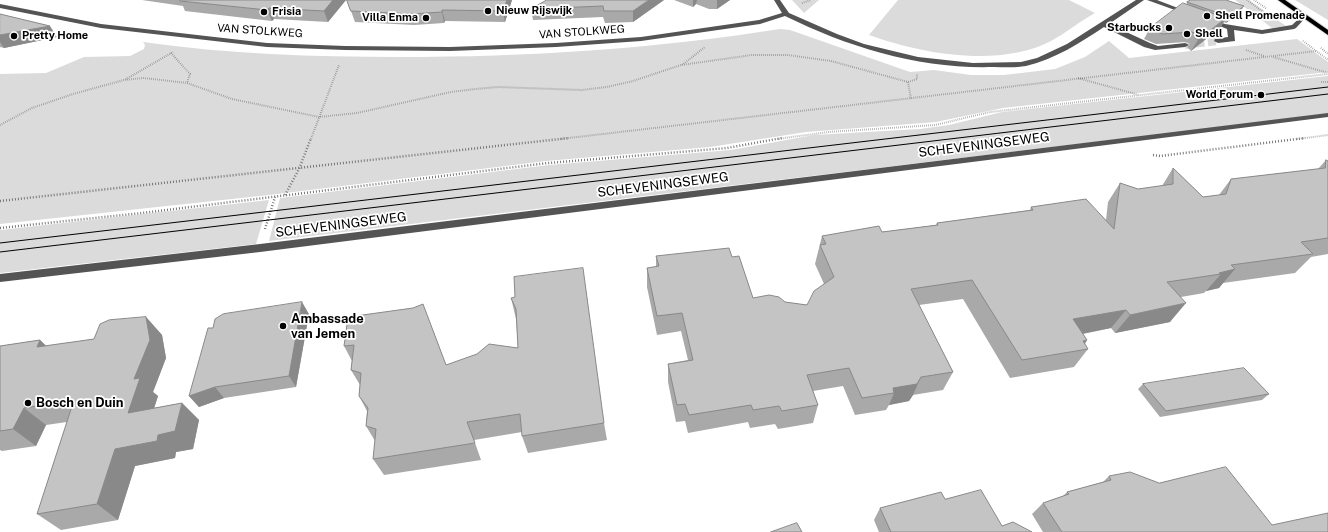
<!DOCTYPE html>
<html>
<head>
<meta charset="utf-8">
<style>
	body { margin:0 }
	canvas { display:block; background:#fff }
</style>
</head>
<body>
<canvas width="1328" height="532"></canvas>
<script>
const g = document.querySelector('canvas').getContext('2d');
g.lineJoin = 'round';
function fill(path, color) {
  g.fillStyle = color;
  g.fill(path, 'evenodd');
}
function trace(path, color, width, dash) {
  g.strokeStyle = color;
  g.lineWidth = width;
  g.lineCap = dash ? 'butt' : 'round';
  g.setLineDash(dash || []);
  g.stroke(path);
}
function label(font, color, halo, rows, align = 'center') {
  g.font = font + ' "Public Sans",sans-serif';
  g.lineWidth = 3.5;
  g.setLineDash([]);
  g.textBaseline = 'middle';
  g.strokeStyle = halo;
  g.fillStyle = color;
  for (const [text, x, y, turn = 0] of rows) {
    g.save();
    g.translate(x, y);
    g.rotate((+turn || 0) * Math.PI / 180);
    g.textAlign = isNaN(turn) ? turn : align;
    if (halo) g.strokeText(text, 0, 0);
    g.fillText(text, 0, 0);
    g.restore();
  }
}
fill(new Path2D(`
	M792 0H819L804 13Z
	M898 0H1069L1095 13C1080 21 1066 33 1051 41 999 68 922 54 869 35Z
	M1235 0H1249L1286 26 1272 28Z
	M1295 0H1328V20Z
	M780 29 790 30 910 72 934 70 971 75H1004L1055 69 1085 57 1109 41 1129 58 1297 39 1328 62V72L1003 108 936 122 806 132 710 147 546 161 269 195 0 224V74L46 73 84 57 130 56 144 49 145 45 143 42C227 54 314 57 399 57 527 57 654 49 780 29Z
	M1328 76V114L269 241 280 198 549 165 731 150 814 135 920 129 949 125 1002 112Z
	M269 200 256 244 0 273V230Z`), '#dbdbdb');
trace(new Path2D(`
	M1185 45 1218 41`), '#d9d9d9', 8, [8, 3.5]);
const major = new Path2D(`
	M1278 0H1285L1328 30V35Z`);
trace(major, '#dbdbdb', 2);
trace(new Path2D(`
	M1247 0 1266 14
	M1254 0 1267 9
	M802 3 811 0
	M1303 41 1328 60
	M1321 48 1328 54
	M1246 50 1264 56
	M171 53 190 74 187 83
	M1273 57 1328 73
	M682 65 705 47
	M1078 78 1139 95
	M126 79 173 52
	M908 82 911 99
	M1321 82H1328
	M0 125 32 108 73 94 124 80 144 78 187 83 232 99 319 117 357 113 451 92 475 89 498 87 582 90 607 87 633 81 681 65 752 55H788L831 61 908 82 917 79V74
	M311 139 339 65
	M560 139 1316 51
	M777 139 829 132 935 125 990 112 1328 74
	M1297 139 1328 135`), '#767676', 2, [0.5, 1.5]);
trace(new Path2D(`
	M1153 155 1160 156 1305 138
	M285 195 299 169 311 138
	M0 201 569 138
	M0 228 142 213 548 163 727 148 782 138
	M265 229 275 197`), '#767676', 2.5, [1, 2]);
fill(new Path2D(`
	M774 0H780L789 13 837 34 864 44 918 57 973 63 1021 62 1037 58 1067 44 1136 0H1144L1109 24 1150 43 1158 46 1185 43 1189 45 1185 47 1155 50 1144 47 1104 27C1080 43 1055 59 1026 66 1015 68 1004 67 993 67 920 69 850 48 785 16L760 24 641 41 556 47 450 51 345 50 267 47 101 28 0 8V4L101 24 267 43 345 46 450 47 556 43 641 37 759 20 782 13Z
	M1147 0H1157L1191 13 1186 14Z
	M1304 14 1307 16 1296 28 1294 29 1262 34 1234 30 1235 41 1218 43 1214 41 1215 39 1228 37 1227 29 1205 20 1208 18 1225 24 1262 30 1292 25Z
	M1328 113V117L260 252 0 282V274L260 244Z`), '#545454');
fill(major, '#000');
trace(new Path2D(`
	M0 243 1328 87
	M0 252 1328 94`), '#000', 1);
fill(new Path2D(`
	M142 0H346L328 22 274 19 272 21 185 11 183 6Z
	M347 0H512L505 22 445 21 444 23 414 25 355 22Z
	M547 0H664L633 22 605 23 603 17 533 20 531 9Z
	M674 0H730L717 9H709L696 4 693 7Z
	M1187 2 1240 12 1226 23 1224 22 1220 28 1191 51 1187 47 1190 44 1186 42 1156 44 1144 39 1150 28 1187 4Z
	M0 14 57 37 4 48 0 47Z
	M1326 160 1328 161V254L1311 257 1295 273 1223 283 1219 288 1206 291 1204 293 1181 297 1170 322 1115 333 1111 328 1083 334 1087 340 1085 344 1088 349 1074 367 1010 378 963 299 919 305 953 372 943 390 913 395 909 401 889 405 886 410 855 415 843 386 813 391 818 405 813 423 778 429 775 424 750 428 748 422 688 433 685 421 676 422 668 382V364L688 360 681 331 657 335 647 287V268L656 267V256L732 257 753 298 807 305 824 284 815 264 822 236 882 232 936 225 937 223 1030 210 1031 207 1106 220 1108 202 1120 183 1138 189 1162 186 1173 168 1203 197 1219 195 1231 179 1318 169Z
	M511 298 604 423 607 440 528 453 522 436V432L474 440 481 460 384 475 373 459 375 441 366 426 367 411 359 396 360 385 351 370 352 361 344 346 430 323 446 365 518 348 516 319Z
	M309 314 296 387 224 398 199 407 189 396Z
	M146 317 162 335 166 358 153 392 158 396 154 408 182 403 199 420 193 449 176 452 175 458 135 466 118 520 61 530 37 514 67 422 46 425 36 446 2 451 0 450V346L40 340 46 346 94 339Z
	M1143 384 1269 394 1262 400 1160 417 1138 389Z
	M1109 476 1159 483 1272 525 1328 532H1043L1032 514 1043 503 1063 496 1067 492 1103 482Z
	M945 499 1002 526 1032 532H879L874 520 880 508Z`), '#a9a9a9');
fill(new Path2D(`
	M333 0H346L328 22 324 11Z
	M507 0H512L505 22 503 11Z
	M649 0H664L633 22V11Z
	M693 0H697L696 4 693 7Z
	M717 0H730L717 9Z
	M1244 6 1240 12 1226 23 1230 17Z
	M269 8 274 19 272 21 267 10Z
	M442 10 445 21 444 23 442 12Z
	M1226 18 1220 28 1191 51 1198 40Z
	M50 26 57 37 4 48 0 42V35Z
	M1235 269 1219 288 1206 291 1221 274 1219 273Z
	M302 302 309 314 296 387 289 376Z
	M1186 303 1170 322 1115 333 1130 315Z
	M1126 310 1111 328 1060 338 1073 319Z
	M146 317 162 335 166 358 153 392 158 396 147 431 128 413 134 379Z
	M40 340 60 359 37 347Z
	M1087 340 1080 350 1083 341Z
	M921 377 913 395 909 401 889 405 894 393 893 388Z
	M215 387 224 398 199 407 189 396Z
	M182 403 199 420 193 449 176 452 175 458 135 466 118 520 97 504 115 449 158 435Z
	M24 408 46 425 36 446 13 429Z`), '#898989');
const building = new Path2D(`
	M181 0H333L324 11 269 8 267 10 180 1Z
	M347 0H507L503 11 442 10V12L411 14 351 11Z
	M547 0H649L633 11H604L603 6 531 9Z
	M1191 0H1226L1244 6 1230 17 1187 2Z
	M1183 3 1226 18 1198 40 1194 37 1197 34 1192 32 1162 34 1150 28Z
	M0 14 50 26 0 35Z
	M1326 160 1328 161V238L1301 242 1313 254 1231 265 1235 269 1219 273 1221 274 1167 282 1186 303 1130 315 1126 310 1073 319 1087 340 1083 341 1088 349 1022 360 972 280 911 289 953 372 921 377 917 384 893 388 894 393 862 398 849 368 807 375 818 405 782 411 779 406 753 410 751 405 689 415 685 404 677 405 668 364 693 360 682 313 657 316 647 268 659 266 656 256 729 248 732 257 739 256 753 298 769 295 779 297 785 302 807 305 814 291 834 277 820 245 826 244 822 236 879 226 882 232 938 225 937 223 1033 210 1031 207 1086 199 1114 229 1120 183 1138 189 1173 184V168L1203 197 1226 194 1231 179 1325 168Z
	M583 268 604 423 522 436 520 414 467 422 475 443 373 459 376 429 366 426 368 408 359 396 361 373 351 370 354 345 344 346 348 317 413 308 423 304 446 365 477 354 489 344 518 348 516 309 511 298 515 297 514 277Z
	M302 302 289 376 215 387 189 396 208 328H213L215 319 223 314Z
	M146 317 150 340 134 379 140 378 128 413 182 403 175 431 158 435 157 441 115 449 97 504 37 514 74 400 24 408 13 429 0 431V346L40 340 37 347 94 339 100 324 109 320Z
	M1244 368 1269 394 1166 411 1143 384Z
	M1226 467 1272 525 1328 513V532H1062L1043 503 1069 494 1067 492 1111 480 1109 476 1130 472 1159 483Z
	M981 490 1002 526 1013 522 1032 532H891L880 508 941 492 945 499Z
	M797 523 802 532H771Z`);
fill(building, '#c4c4c4');
trace(building, '#898989', 1);
for (const [x, y, r, color] of [
	[488,11,4,"#000"],
	[264,12,4,"#000"],
	[1207,16,4,"#000"],
	[426,18,4,"#000"],
	[1169,28,4,"#000"],
	[1187,34,4,"#000"],
	[14,36,4,"#000"],
	[1261,95,4,"#000"],
	[283,326,4,"#000"],
	[28,403,4,"#000"]
]) {
  const dot = new Path2D();
  dot.arc(x, y, r, 0, 2 * Math.PI);
  g.fillStyle = color;
  g.fill(dot);
  trace(dot, '#fff', 1.5);
}
label('bold 11px', '#000', '#fff', [
	["Nieuw Rijswijk",496,11],
	["Frisia",272,12],
	["Shell Promenade",1215,16],
	["Villa Enma",418,18,"right"],
	["Starbucks",1161,28,"right"],
	["Shell",1195,34],
	["Pretty Home",22,36],
	["World Forum",1253,95,"right"]
], 'left');
label('11px', '#000', '#fff', [
	["VAN STOLKWEG",260,31,4],
	["VAN STOLKWEG",582,32,-4]
]);
label('13px', '#000', '#fff', [
	["SCHEVENINGSEWEG",984,145,-7],
	["SCHEVENINGSEWEG",663,185,-7],
	["SCHEVENINGSEWEG",341,225,-7]
]);
label('bold 13px', '#000', '#fff', [
	["Ambassade",291,319],
	["van Jemen",291,334],
	["Bosch en Duin",36,403]
], 'left');
</script>
</body>
</html>
